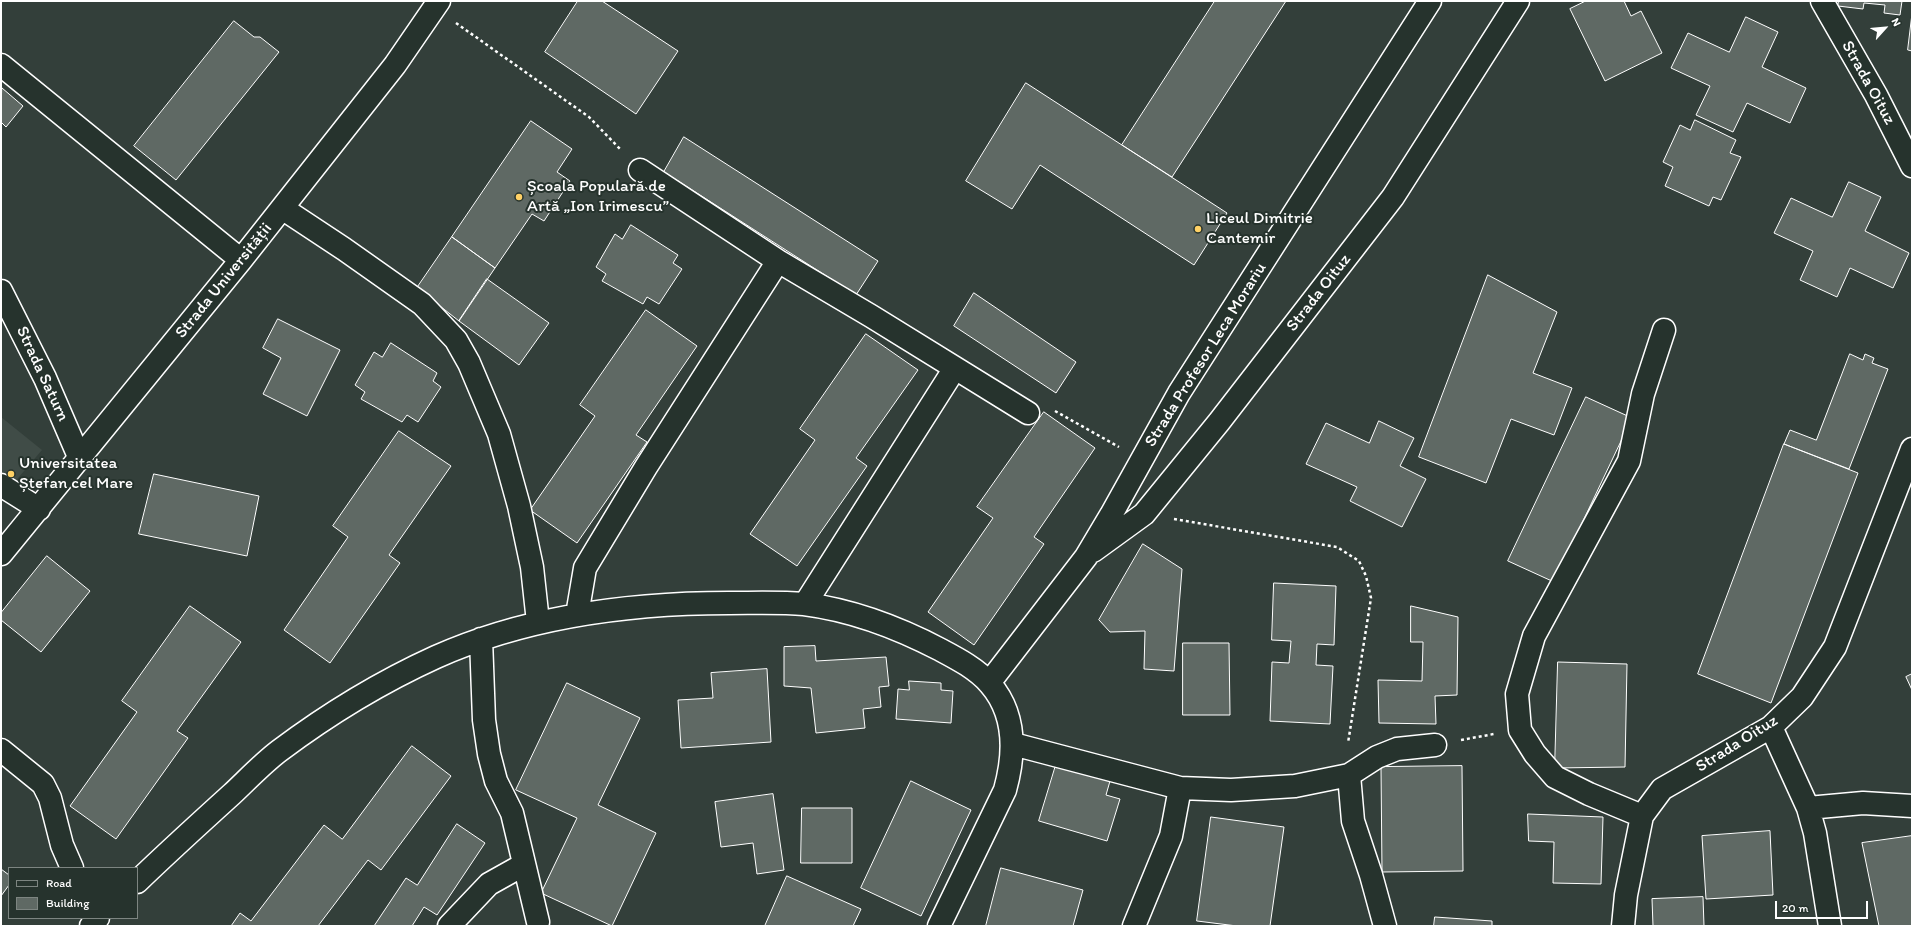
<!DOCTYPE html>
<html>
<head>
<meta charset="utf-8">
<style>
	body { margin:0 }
	#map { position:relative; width:1913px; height:927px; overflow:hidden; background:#333f3a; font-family:Itim,sans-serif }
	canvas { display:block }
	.frame { position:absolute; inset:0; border:2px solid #fff; pointer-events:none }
	.legend { position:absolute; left:8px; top:867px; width:130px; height:52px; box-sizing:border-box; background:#26332d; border:1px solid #7d8581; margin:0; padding:5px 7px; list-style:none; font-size:12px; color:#fff }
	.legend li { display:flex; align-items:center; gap:8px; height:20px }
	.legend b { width:20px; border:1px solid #7d8581 }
	.north { position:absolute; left:1865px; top:8px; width:40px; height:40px; -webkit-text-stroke:3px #26332d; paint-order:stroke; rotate:63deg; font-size:11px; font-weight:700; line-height:16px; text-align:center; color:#fff }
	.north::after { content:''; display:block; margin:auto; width:14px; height:18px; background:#fff; clip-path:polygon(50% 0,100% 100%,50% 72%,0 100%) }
	.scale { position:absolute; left:1775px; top:901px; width:93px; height:18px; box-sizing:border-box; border:2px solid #fff; border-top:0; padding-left:5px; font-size:12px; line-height:14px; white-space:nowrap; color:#fff; -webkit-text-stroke:3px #26332d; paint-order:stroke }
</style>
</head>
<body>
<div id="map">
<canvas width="1913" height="927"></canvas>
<div class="frame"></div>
<ul class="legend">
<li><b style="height:5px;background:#26332d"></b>Road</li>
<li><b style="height:11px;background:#5f6964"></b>Building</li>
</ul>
<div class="north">N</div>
<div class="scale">20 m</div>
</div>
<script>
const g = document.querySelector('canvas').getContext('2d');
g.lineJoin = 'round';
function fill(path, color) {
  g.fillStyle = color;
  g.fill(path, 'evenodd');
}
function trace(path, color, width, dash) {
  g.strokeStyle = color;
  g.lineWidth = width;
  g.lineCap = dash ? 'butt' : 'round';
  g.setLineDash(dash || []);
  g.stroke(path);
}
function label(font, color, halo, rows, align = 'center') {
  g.font = font + ' Itim,sans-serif';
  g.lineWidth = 4;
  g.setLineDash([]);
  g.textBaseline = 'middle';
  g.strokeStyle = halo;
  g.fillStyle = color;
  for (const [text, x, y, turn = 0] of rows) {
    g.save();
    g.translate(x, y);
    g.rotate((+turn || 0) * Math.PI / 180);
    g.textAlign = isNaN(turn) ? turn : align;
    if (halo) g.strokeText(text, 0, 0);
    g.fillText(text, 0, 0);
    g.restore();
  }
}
fill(new Path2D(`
	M1 417 42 450 1 498Z`), '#404c47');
const building = new Path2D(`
	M578 1H602L678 51 636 114 545 52Z
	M1215 1H1286L1172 177 1122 145Z
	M1586 1H1624L1631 16 1641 11 1662 53 1605 81 1570 9Z
	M1839 1H1902L1900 15 1884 13 1885 5 1864 3 1863 9 1838 6Z
	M1912 14V51L1908 50Z
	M1746 17 1778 32 1762 67 1806 88 1790 123 1747 103 1733 132 1696 115 1710 86 1671 68 1688 33 1729 52Z
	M234 21 254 37H260L279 52 176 180 134 146Z
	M1026 83 1227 213 1194 265 1040 165 1012 209 966 181Z
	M2 88 23 106 6 127 1 122Z
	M1695 120 1736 140 1730 153 1741 157 1721 200 1713 197 1709 206 1665 186 1673 167 1663 162 1680 125 1690 130Z
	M531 121 572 149 557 172 570 181 544 221 532 214 495 268 452 237Z
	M684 137 878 261 856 295 664 172Z
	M1849 182 1881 197 1865 231 1909 253 1893 288 1850 268 1837 297 1800 280 1813 251 1774 233 1791 198 1832 217Z
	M631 225 678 255 673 263 682 269 659 304 647 297 643 304 602 281 606 274 596 267 615 234 622 239Z
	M452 237 495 268 459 321 417 288Z
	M1488 275 1557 312 1533 373 1572 388 1554 435 1511 419 1486 483 1419 457Z
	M487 279 549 323 519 365 459 321Z
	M974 293 1076 362 1056 393 954 326Z
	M646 310 697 346 636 435 647 442 577 543 530 510 595 416 580 405Z
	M278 319 340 350 307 416 263 394 281 358 263 348Z
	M866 334 918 370 856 458 867 466 797 566 750 534 815 440 800 429Z
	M391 343 437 373 433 381 441 387 418 422 407 415 402 422 361 399 365 392 355 385 374 352 382 357Z
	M1850 354 1863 360 1865 354 1874 358 1872 363 1888 369 1849 469 1784 444 1790 430 1816 440Z
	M1586 397 1632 418 1554 582 1508 561Z
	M1044 412 1095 448 1034 537 1044 544 974 645 928 612 993 518 977 507Z
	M1379 421 1414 438 1400 466 1426 479 1402 527 1350 501 1357 487 1306 464 1326 423 1369 443Z
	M399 431 451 466 389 555 400 563 330 663 284 630 348 537 333 526Z
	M1784 444 1858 473 1771 703 1698 674Z
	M154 474 259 496 247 556 139 534Z
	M1143 544 1182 569 1174 671 1144 669 1145 631 1110 632 1099 620Z
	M47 556 90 591 41 652 1 620V613Z
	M1274 583 1336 586 1334 645 1317 644 1316 665 1333 666 1330 724 1270 721 1272 662 1289 663 1291 641 1272 640Z
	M190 606 241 642 177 731 188 738 116 839 70 806 137 712 122 701Z
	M1411 606 1458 617 1457 695 1435 696 1436 724 1379 723 1378 680 1422 681 1423 642H1411Z
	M1183 643H1229L1230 715H1183Z
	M815 646 816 661 886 657 889 686 879 687 881 707 863 709 865 728 816 733 811 688 784 686V647Z
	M1558 662 1627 664 1625 767 1555 768Z
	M767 669 771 742 681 748 678 700 713 698 711 673Z
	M1912 674V690L1906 677Z
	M909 681 941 683V690L953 691 951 723 896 719 898 689 909 690Z
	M567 683 640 718 598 805 656 833 612 926 541 893 577 818 516 790Z
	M412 746 451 776 381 870 368 860 318 926H231L240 913 251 921 324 825 342 839Z
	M1056 765 1110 781 1106 795 1120 799 1107 841 1039 821Z
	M1462 766 1463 871 1382 872 1381 767Z
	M911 781 971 810 921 916 861 888Z
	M773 794 784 870 757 874 753 843 721 847 715 802Z
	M802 808H852V863H801Z
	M1528 814 1603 817 1601 884 1553 883 1554 842 1529 841Z
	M1211 817 1284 827 1270 926H1237L1197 921Z
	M457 824 485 843 437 915 424 907 412 926H374L406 878 417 885Z
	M1770 831 1773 895 1706 899 1702 836Z
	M1912 836V926H1879L1862 843Z
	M1001 868 1083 890 1073 926H986Z
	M1 869 9 875V885L1 896Z
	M787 876 861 909 853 926H765Z
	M1703 897 1704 926H1653L1652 899Z
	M1435 917 1492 921V926H1434Z`);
fill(building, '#5f6964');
trace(building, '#fff', 1);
const minor = new Path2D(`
	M1822 1 1876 95 1912 166
	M1 65 241 260
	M640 170 778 261 871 316 1028 413
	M282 208 344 249 422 304 456 340 469 363 499 434 519 506 532 567 538 622
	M1 291 45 378 80 459
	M1 485 39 509
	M1093 551 1144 514 1219 422 1393 197 1518 1
	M1 554 241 260 395 65 439 1
	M805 604 955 368
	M577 615 585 568 646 467 778 261
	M481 639 484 720 489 754 496 781 512 813 538 922
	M989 683 1086 557 1111 515 1179 393 1430 1
	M1771 727 1808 808 1815 833 1830 926
	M1013 744 1180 788 1231 790 1295 786 1349 775 1377 757 1397 749 1435 745
	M1 750 43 784 50 798 62 845 72 868
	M1349 775 1353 821 1371 875 1385 926
	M1808 808 1863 803 1912 806
	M1642 816 1589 794 1555 777 1535 754 1520 730 1517 694 1534 636 1629 461 1643 394 1664 330
	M137 882C168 852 200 823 232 794 247 780 262 764 279 751 327 715 381 682 436 657 528 616 629 603 729 603 754 603 780 602 804 604 852 610 899 628 941 650 958 659 977 669 990 684 1016 714 1015 754 1005 790L939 926
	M91 926 98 918
	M449 926 489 884 523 865
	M1134 926 1171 836 1180 788
	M1623 926 1626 895 1642 816 1662 789 1771 727 1802 697 1835 647 1912 449`);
trace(minor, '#fff', 25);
trace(new Path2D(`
	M456 23 589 117 621 150
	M1055 411 1119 447
	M1174 519 1337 547 1359 561 1366 576 1371 598 1348 743
	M1461 740 1494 734`), '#fff', 2.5, [3, 3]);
trace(minor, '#26332d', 22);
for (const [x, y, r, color] of [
	[519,197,4,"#ffd166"],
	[1198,229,4,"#ffd166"],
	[11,474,4,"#ffd166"]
]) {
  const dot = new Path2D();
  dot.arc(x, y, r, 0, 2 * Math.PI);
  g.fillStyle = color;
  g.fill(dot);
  trace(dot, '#26332d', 1.5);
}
label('17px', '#fff', '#26332d', [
	["Strada Oituz",1868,83,61],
	["Strada Universității",224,281,-51],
	["Strada Oituz",1319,293,-52],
	["Strada Profesor Leca Morariu",1206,355,-58],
	["Strada Saturn",42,374,65],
	["Strada Oituz",1737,744,-32]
]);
label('17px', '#fff', '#26332d', [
	["Școala Populară de",527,187],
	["Artă „Ion Irimescu”",527,207],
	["Liceul Dimitrie",1206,219],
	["Cantemir",1206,239],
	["Universitatea",19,464],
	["Ștefan cel Mare",19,484]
], 'left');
</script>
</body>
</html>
